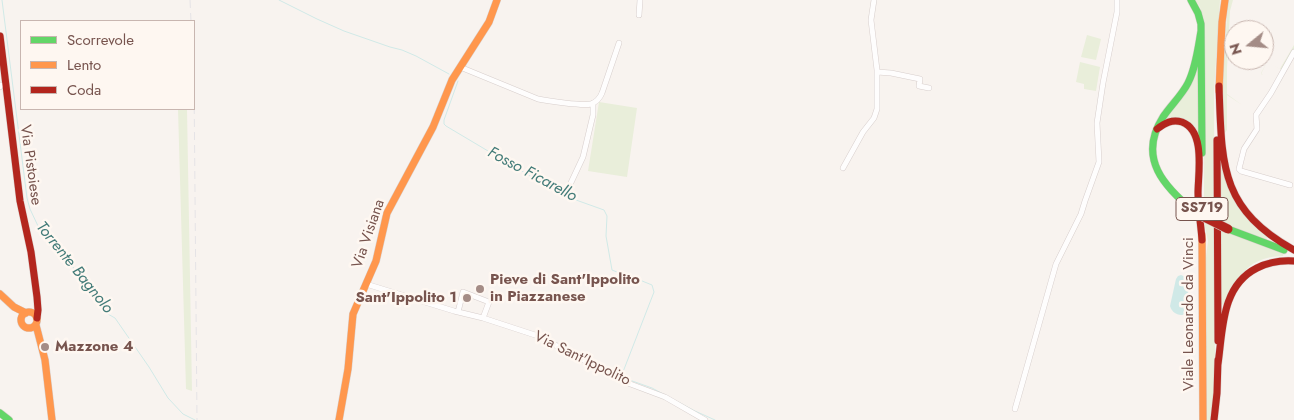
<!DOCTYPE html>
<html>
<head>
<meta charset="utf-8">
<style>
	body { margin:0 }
	#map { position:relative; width:1294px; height:420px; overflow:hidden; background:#f8f3ef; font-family:Jost,sans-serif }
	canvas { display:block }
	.legend { position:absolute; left:20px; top:20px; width:175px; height:90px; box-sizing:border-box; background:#fef7f1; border:1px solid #c8b6b0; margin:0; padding:6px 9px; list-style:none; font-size:15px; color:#77544e }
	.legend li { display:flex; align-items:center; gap:10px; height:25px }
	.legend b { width:25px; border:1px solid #c8b6b0 }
	.north { position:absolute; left:1224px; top:20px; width:50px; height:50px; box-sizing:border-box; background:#fef7f1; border:1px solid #c8b6b0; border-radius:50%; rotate:253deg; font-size:14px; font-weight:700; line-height:20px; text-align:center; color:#77544e }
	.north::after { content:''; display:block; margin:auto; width:18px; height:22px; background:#a48c86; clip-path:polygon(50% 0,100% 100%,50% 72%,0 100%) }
</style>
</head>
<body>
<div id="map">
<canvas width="1294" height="420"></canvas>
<ul class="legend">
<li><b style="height:6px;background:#63d668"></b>Scorrevole</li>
<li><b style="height:6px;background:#ff974d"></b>Lento</li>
<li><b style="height:6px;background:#b3261e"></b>Coda</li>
</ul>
<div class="north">N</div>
</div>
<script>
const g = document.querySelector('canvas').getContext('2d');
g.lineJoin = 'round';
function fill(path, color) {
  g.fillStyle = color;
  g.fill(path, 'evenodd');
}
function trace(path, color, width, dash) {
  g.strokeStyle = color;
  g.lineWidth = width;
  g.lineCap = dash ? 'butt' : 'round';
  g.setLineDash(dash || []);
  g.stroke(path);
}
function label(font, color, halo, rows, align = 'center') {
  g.font = font + ' Jost,sans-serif';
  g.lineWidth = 5;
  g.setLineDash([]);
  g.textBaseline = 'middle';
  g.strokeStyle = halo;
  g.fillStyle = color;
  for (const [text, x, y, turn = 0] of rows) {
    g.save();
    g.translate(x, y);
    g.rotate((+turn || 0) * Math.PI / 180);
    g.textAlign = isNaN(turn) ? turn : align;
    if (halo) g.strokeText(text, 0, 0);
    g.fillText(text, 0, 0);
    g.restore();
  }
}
fill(new Path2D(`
	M1195 0H1220L1214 91 1215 375 1211 420H1206L1204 273 1208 241 1204 222V20L1200 7Z
	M1228 0H1233L1230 11 1227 68V94L1242 105 1263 75 1261 74 1267 62 1280 69 1281 67 1294 45V49L1282 70 1267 62 1261 73 1263 75 1242 105 1227 95V130L1223 136V75Z
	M1087 35 1101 39 1096 60 1081 57Z
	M1198 60V138L1195 131 1163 120Z
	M1080 62 1100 67 1096 91 1084 89V84L1076 82Z
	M599 102 637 108 627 177 588 171Z
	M178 109H187L192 391 186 389Z
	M1220 159 1228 184 1269 237 1266 239 1284 253 1283 256C1271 256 1254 260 1246 270 1239 277 1230 295 1224 305L1221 304Z`), '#e9eeda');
fill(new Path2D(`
	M1181 275 1188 278 1189 281 1187 311 1186 314C1179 317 1172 313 1170 306L1176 279 1178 276Z`), '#d0e9e7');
trace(new Path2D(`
	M2 0 27 198 30 209 38 226 70 263 106 313 115 318 149 367 168 398 183 414 195 420
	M279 0 317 19 344 31 390 47 402 50 416 56 449 74
	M458 81 444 120V124L446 126 562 195 604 210 607 216 606 236 612 270C625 276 639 279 652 285L654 292 621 377 652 388 695 411 715 420`), '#d0e9e7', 1);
const street = new Path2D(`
	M639 15 640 0
	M460 67 538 99C548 101 582 106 591 104 596 102 600 98 602 93L619 43
	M877 72 891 73 920 79 919 86 929 88
	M0 87 1 85
	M843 168 863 132 874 118 877 109V70L871 20 874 0
	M1290 185 1241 171 1239 169 1244 149 1257 129 1256 115 1271 93 1294 52
	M568 189 583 157 593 115V103
	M366 284 454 311 483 318 538 336 580 358 617 379 665 397 705 420
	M458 312 463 292 489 302 483 318
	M1015 409 1056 264 1081 214 1085 201 1099 162 1097 123 1103 83 1117 12V0`);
const fast = new Path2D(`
	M1191 0 1198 13 1201 24 1202 153
	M1196 213C1164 187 1137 158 1163 117 1171 105 1182 95 1188 83 1196 67 1198 48 1201 31
	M1228 229 1284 250
	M0 413 9 420`);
const slow = new Path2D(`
	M1219 91 1222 22 1225 0
	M1202 235 1203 420
	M0 294 14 307 26 313
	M21 320a8 8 0 1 1 16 0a8 8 0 1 1-16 0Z
	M36 325 45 360 52 420
	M339 420 348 369 353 314 376 261 387 213 433 127 452 80 489 22 497 0`);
const jam = new Path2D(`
	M0 36 20 201 31 252 37 297 38 310 37 318
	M1219 86C1222 164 1219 208 1294 250
	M1157 129C1165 123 1172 119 1182 122 1206 131 1198 174 1198 193 1198 209 1201 225 1202 240
	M1217 140 1218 341
	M1218 364C1223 330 1221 286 1257 268 1269 262 1280 260 1294 261
	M1214 420 1217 393 1218 360`);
trace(street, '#d7cecc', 6);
trace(fast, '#d8cecb', 8);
trace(slow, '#d8cecb', 8);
trace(jam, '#d8cecb', 8);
trace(street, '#fefdfd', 5);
trace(fast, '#63d668', 7);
trace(slow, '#ff974d', 7);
trace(jam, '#b3261e', 7);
trace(new Path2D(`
	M190 0 191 21
	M194 80 197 420`), '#e5e3e6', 1, [8, 5]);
const jamBridge = new Path2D(`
	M1196 213 1228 229`);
trace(jamBridge, '#d9cfcc', 10, []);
trace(jamBridge, '#b3261e', 9);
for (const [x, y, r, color] of [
	[480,289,5,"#a48c86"],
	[467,298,5,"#a48c86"],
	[45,347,5,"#a48c86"]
]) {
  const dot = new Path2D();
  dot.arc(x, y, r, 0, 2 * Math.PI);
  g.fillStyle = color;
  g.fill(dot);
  trace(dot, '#fef7f1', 2);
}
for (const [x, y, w] of [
	[1202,209,52]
]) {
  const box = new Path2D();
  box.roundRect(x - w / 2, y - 11.5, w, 23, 4);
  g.fillStyle = '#fef7f1';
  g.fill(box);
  trace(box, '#77544e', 1);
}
label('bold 14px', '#77544e', null, [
	["SS719",1202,209]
]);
label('15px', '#77544e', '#fef7f1', [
	["Via Pistoiese",30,165,82],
	["Via Visiana",369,234,-71],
	["Viale Leonardo da Vinci",1189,314,-90],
	["Via Sant'Ippolito",582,359,26]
]);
label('bold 15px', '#77544e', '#fef7f1', [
	["Pieve di Sant'Ippolito",490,280],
	["in Piazzanese",490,297],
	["Sant'Ippolito 1",457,298,"right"],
	["Mazzone 4",55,347]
], 'left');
label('italic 16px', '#427b78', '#fef7f1', [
	["Fosso Ficarello",532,175,28],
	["Torrente Bagnolo",74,268,51]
]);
</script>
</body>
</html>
